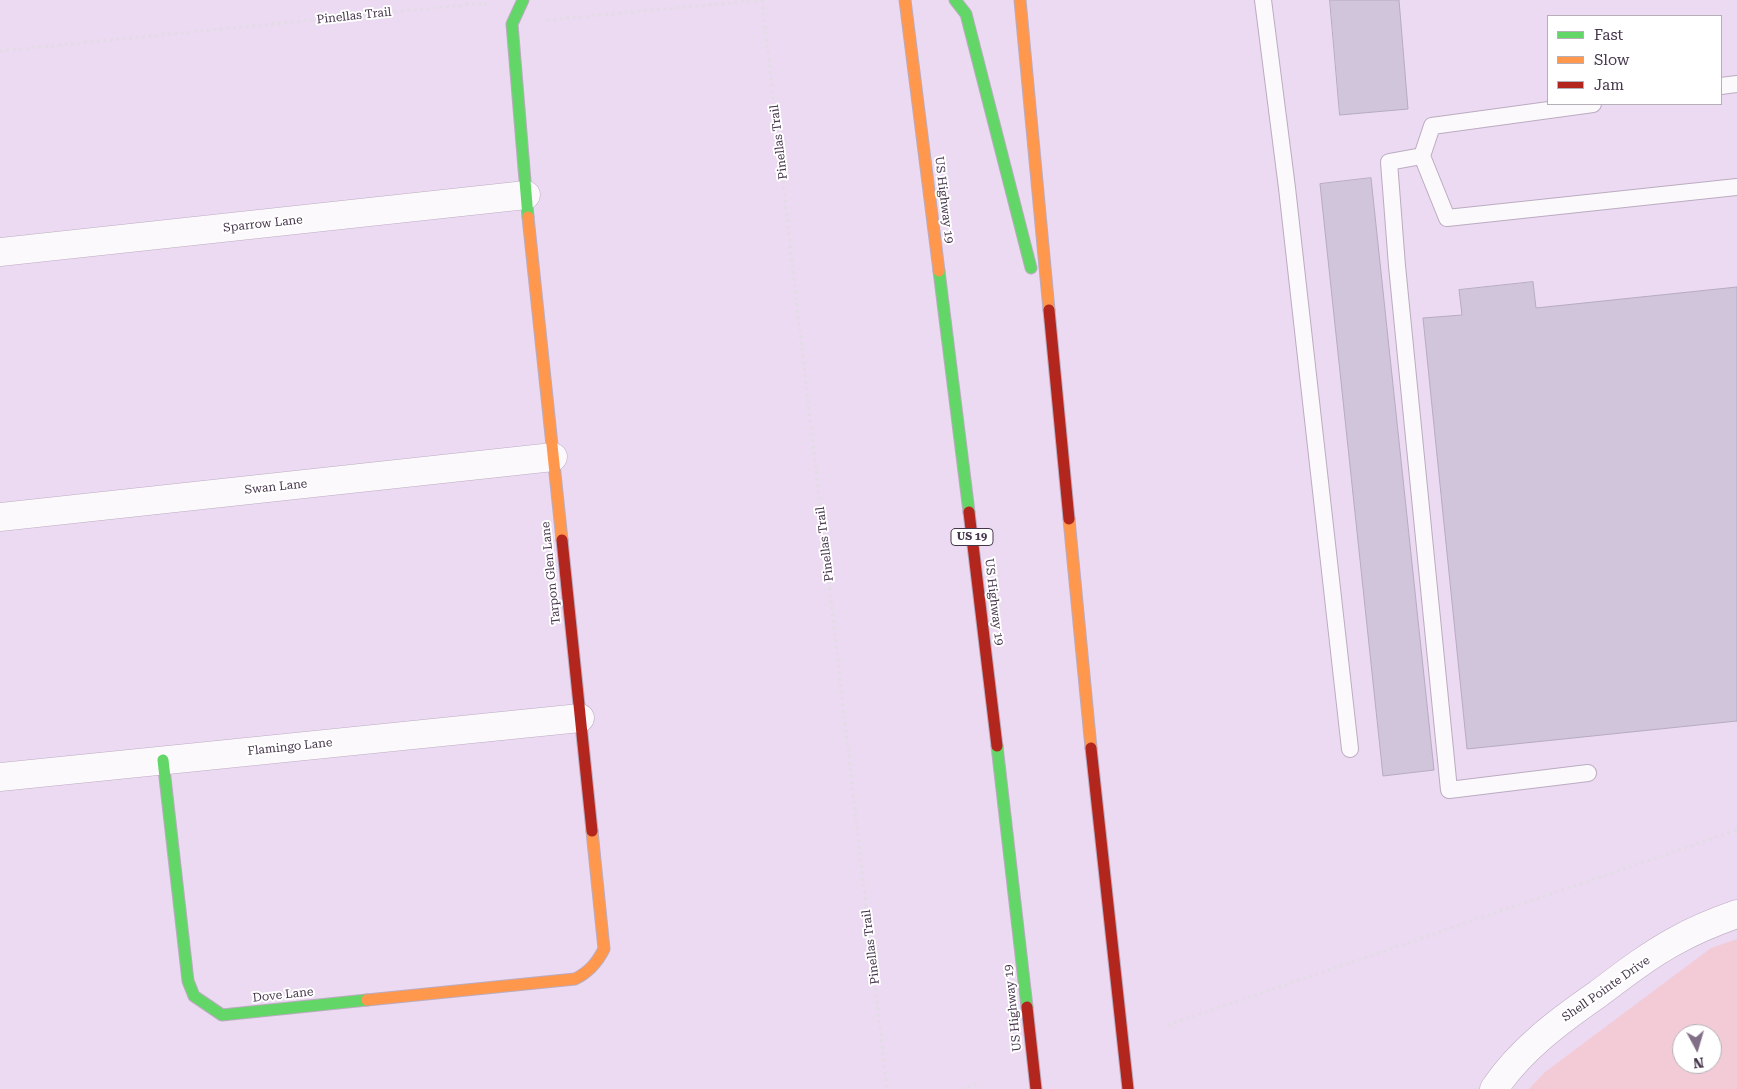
<!DOCTYPE html>
<html>
<head>
<meta charset="utf-8">
<style>
	body { margin:0 }
	#map { position:relative; width:1737px; height:1089px; overflow:hidden; background:#ecdaf2; font-family:"Roboto Serif",serif }
	canvas { display:block }
	.legend { position:absolute; left:1547px; top:15px; width:175px; height:90px; box-sizing:border-box; background:#fff; border:1px solid #b5afb7; margin:0; padding:6px 9px; list-style:none; font-size:15px; color:#46364c }
	.legend li { display:flex; align-items:center; gap:10px; height:25px }
	.legend b { width:25px; border:1px solid #b5afb7 }
	.north { position:absolute; left:1672px; top:1024px; width:50px; height:50px; box-sizing:border-box; background:#fff; border:1px solid #b5afb7; border-radius:50%; rotate:174deg; font-size:14px; font-weight:700; line-height:20px; text-align:center; color:#46364c }
	.north::after { content:''; display:block; margin:auto; width:18px; height:22px; background:#806f86; clip-path:polygon(50% 0,100% 100%,50% 72%,0 100%) }
</style>
</head>
<body>
<div id="map">
<canvas width="1737" height="1089"></canvas>
<ul class="legend">
<li><b style="height:6px;background:#63d668"></b>Fast</li>
<li><b style="height:6px;background:#ff974d"></b>Slow</li>
<li><b style="height:6px;background:#b3261e"></b>Jam</li>
</ul>
<div class="north">N</div>
</div>
<script>
const g = document.querySelector('canvas').getContext('2d');
g.lineJoin = 'round';
function fill(path, color) {
  g.fillStyle = color;
  g.fill(path, 'evenodd');
}
function trace(path, color, width, dash) {
  g.strokeStyle = color;
  g.lineWidth = width;
  g.lineCap = dash ? 'butt' : 'round';
  g.setLineDash(dash || []);
  g.stroke(path);
}
function label(font, color, halo, rows, align = 'center') {
  g.font = font + ' "Roboto Serif",serif';
  g.lineWidth = 4;
  g.setLineDash([]);
  g.textBaseline = 'middle';
  g.strokeStyle = halo;
  g.fillStyle = color;
  for (const [text, x, y, turn = 0] of rows) {
    g.save();
    g.translate(x, y);
    g.rotate((+turn || 0) * Math.PI / 180);
    g.textAlign = isNaN(turn) ? turn : align;
    if (halo) g.strokeText(text, 0, 0);
    g.fillText(text, 0, 0);
    g.restore();
  }
}
fill(new Path2D(`
	M1737 939V1089H1529L1545 1072 1711 948ZM1682 1034H1712V1064H1682Z`), '#f3cbd6');
const building = new Path2D(`
	M1330 0H1399L1408 109 1340 115Z
	M1371 178 1434 770 1383 776 1320 184Z
	M1533 282 1536 308 1737 287V721L1467 749 1423 318 1462 315 1459 290Z`);
fill(building, '#d0c5db');
trace(building, '#b7abc1', 1);
const lane = new Path2D(`
	M1263 0 1287 188 1350 749
	M1721 86 1737 84
	M1593 104 1432 126 1422 156 1447 218 1737 187
	M1422 156 1389 162 1397 266 1449 790 1588 773`);
const street = new Path2D(`
	M0 252 526 195
	M0 517 553 457
	M0 777 580 718
	M1494 1089C1520 1050 1559 1021 1598 994 1623 975 1649 955 1677 940 1695 930 1717 921 1737 914`);
const fast = new Path2D(`
	M523 0 512 24 528 217
	M955 0 966 14 1031 268
	M939 271 969 512
	M997 746 1027 1007
	M163 760 188 981 194 996 222 1015 367 1000`);
const slow = new Path2D(`
	M905 0 939 271
	M1020 0 1049 310
	M528 217 562 540
	M1069 519 1091 748
	M367 1000 575 979C589 972 597 963 604 949L592 831`);
const jam = new Path2D(`
	M1049 310 1069 519
	M969 512 997 746
	M562 540 592 831
	M1091 748 1128 1089
	M1027 1007 1036 1089`);
trace(lane, '#bbacc0', 18);
trace(street, '#bbacc0', 29);
trace(fast, '#bbacc0', 13);
trace(slow, '#bbacc0', 13);
trace(jam, '#bbacc0', 13);
trace(new Path2D(`
	M762 0 887 1089
	M547 20 761 0
	M0 51 484 3 486 5
	M1168 1025 1737 830
	M962 1089 981 1082`), '#e2dce4', 3, [2.5, 4]);
trace(lane, '#fcf9fd', 16);
trace(street, '#fcf9fd', 28);
trace(fast, '#63d668', 11);
trace(slow, '#ff974d', 11);
trace(jam, '#b3261e', 11);
for (const [x, y, w] of [
	[972,537,42]
]) {
  const box = new Path2D();
  box.roundRect(x - w / 2, y - 8.5, w, 17, 4);
  g.fillStyle = '#fff';
  g.fill(box);
  trace(box, '#46364c', 1);
}
label('bold 11px', '#46364c', null, [
	["US 19",972,537]
]);
label('12px', '#46364c', '#fff', [
	["Pinellas Trail",354,16,-6],
	["Pinellas Trail",779,142,-97],
	["US Highway 19",944,200,83],
	["Sparrow Lane",263,224,-6],
	["Swan Lane",276,487,-6],
	["Pinellas Trail",825,544,-97],
	["Tarpon Glen Lane",551,573,-96],
	["US Highway 19",994,602,83],
	["Flamingo Lane",290,747,-6],
	["Pinellas Trail",871,947,-97],
	["Shell Pointe Drive",1606,989,-35],
	["Dove Lane",283,995,-6],
	["US Highway 19",1013,1008,-96]
]);
</script>
</body>
</html>
